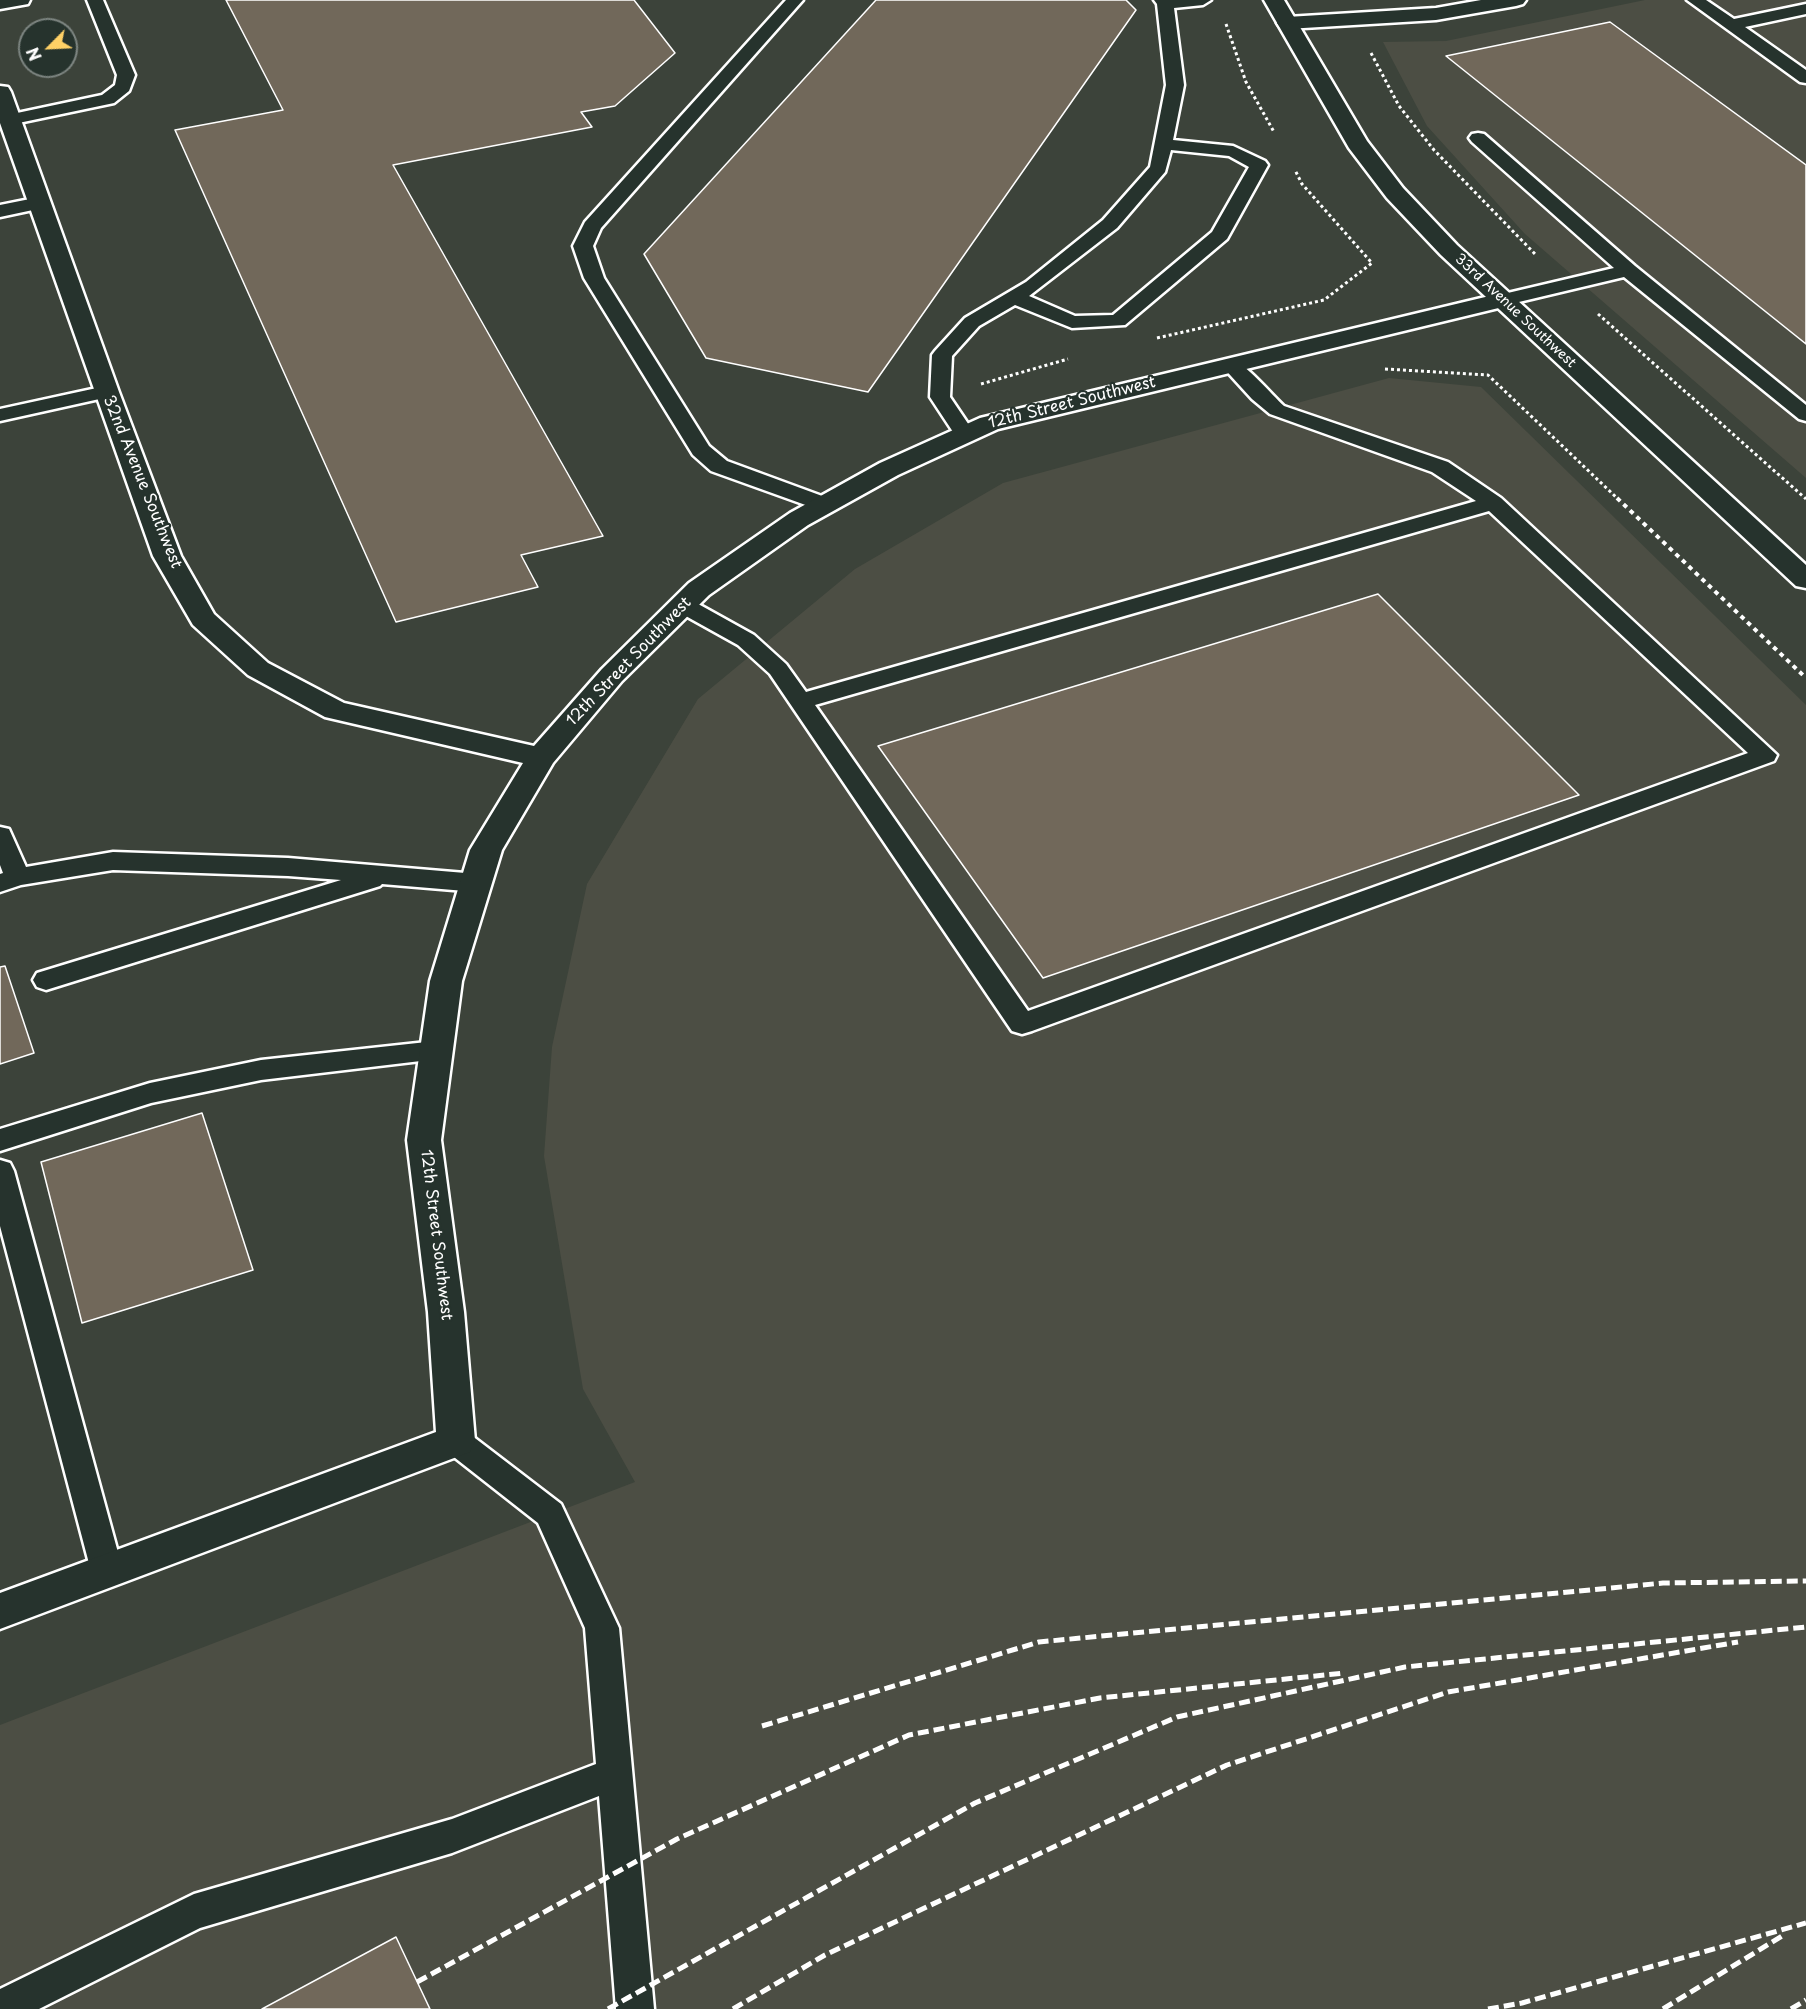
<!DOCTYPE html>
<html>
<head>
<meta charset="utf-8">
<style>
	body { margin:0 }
	#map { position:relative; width:1806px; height:2009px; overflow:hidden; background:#3c433a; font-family:"Playpen Sans",sans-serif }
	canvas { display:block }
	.north { position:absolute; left:18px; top:18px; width:60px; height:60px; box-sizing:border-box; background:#26332d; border:2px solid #7d8581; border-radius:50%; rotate:246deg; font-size:16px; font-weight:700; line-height:24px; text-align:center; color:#fff }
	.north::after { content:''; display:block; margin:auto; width:21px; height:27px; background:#ffd166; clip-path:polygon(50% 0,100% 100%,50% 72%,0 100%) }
</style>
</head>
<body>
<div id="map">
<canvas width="1806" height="2009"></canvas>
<div class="north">N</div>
</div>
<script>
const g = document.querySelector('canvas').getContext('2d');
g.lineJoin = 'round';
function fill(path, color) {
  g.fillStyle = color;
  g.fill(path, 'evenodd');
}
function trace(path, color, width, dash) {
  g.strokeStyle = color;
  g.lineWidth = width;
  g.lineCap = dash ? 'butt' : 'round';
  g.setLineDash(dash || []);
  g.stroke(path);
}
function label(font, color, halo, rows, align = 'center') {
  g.font = font + ' "Playpen Sans",sans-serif';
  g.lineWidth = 4.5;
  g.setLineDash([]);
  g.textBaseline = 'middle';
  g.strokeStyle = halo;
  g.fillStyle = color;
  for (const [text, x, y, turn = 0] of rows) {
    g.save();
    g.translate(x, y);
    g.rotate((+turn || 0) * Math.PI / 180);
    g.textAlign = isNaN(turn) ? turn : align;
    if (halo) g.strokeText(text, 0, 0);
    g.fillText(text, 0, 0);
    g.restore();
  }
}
fill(new Path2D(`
	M1645 0H1806V478L1525 234 1427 126 1383 42 1446 41Z
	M1389 378 1481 387 1806 705V2009H0V1725L635 1482 583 1389 544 1156 552 1047 587 884 698 699 855 569 1003 483Z`), '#4c4e44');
const building = new Path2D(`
	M226 0H634L675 53 615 106 581 112 592 127 393 165 603 536 521 555 538 587 396 622 175 130 283 110Z
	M876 0H1126L1136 10 868 392 706 358 644 254Z
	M1610 22 1806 165V344L1446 56Z
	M1378 594 1579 795 1043 978 878 746Z
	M5 966 34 1053 0 1064V967Z
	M202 1113 253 1270 82 1323 41 1162Z
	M396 1937 430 2009H262Z`);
fill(building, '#71685a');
trace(building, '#fff', 1.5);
const lane = new Path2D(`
	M0 0H30L28 4 0 9Z
	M87 0H103L135 75 129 91 114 103 9 125 3 124 0 120 3 116 102 95 115 85 117 75Z
	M786 0H803L601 228 593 246 604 278 709 446 727 461 833 500 836 505 833 510 825 512 711 471 693 455 584 278 573 246 585 222Z
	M1154 0H1211L1203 5 1174 8 1184 85 1173 140 1233 146 1265 161 1268 165 1227 239 1125 325 1072 328 1015 305 979 326 952 356 950 397 975 434 971 438 964 440 957 438 930 397 932 355 935 351 965 318 1026 282 1103 220 1150 167 1166 85 1157 4ZM1171 150 1229 156 1249 167 1212 232 1113 315 1075 316 1029 296 1117 228 1165 172Z
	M1687 0H1706L1734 19 1806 4V14L1745 27 1806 70V83L1800 82Z
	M1478 133 1484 134 1635 266 1806 405V421L1799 419 1624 277 1502 306 1495 304 1492 300 1495 296 1614 268 1472 142 1469 138 1472 134Z
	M40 197 47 199 49 203 47 207 0 217V205Z
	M1231 359C1244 362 1272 395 1284 406L1448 462 1501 498 1777 755 1774 761 1032 1031 1022 1034 1012 1031 770 674 738 645 675 610 672 605 675 600 683 598 691 600 754 635 786 664 806 692 1476 501 1432 472 1270 414 1252 399 1221 365 1224 361ZM1489 511 1748 753 1028 1011 815 705Z
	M106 386 113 388 116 392 113 396 0 421V409Z
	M0 827 9 829 26 867 113 852 288 858 477 874 486 877 490 883 486 889 477 892 382 884 380 886 46 990 37 987 33 980 37 973 341 880 288 876 113 870 21 885 0 892V874L3 873 0 865Z
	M436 1041 446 1044 450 1051 446 1058 261 1080 151 1103 0 1151V1129L150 1083 261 1060Z
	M0 1160 10 1163 14 1171 123 1571 119 1581 107 1585 95 1581 91 1571 0 1226Z
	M456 1428 467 1432 561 1504 619 1628 654 2009H616L599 1796 452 1853 200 1928 39 2009H0V1989L194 1894 452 1819 596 1764 585 1628 538 1523 445 1450 440 1441 445 1432Z`);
const street = new Path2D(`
	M1481 0H1526L1523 4 1516 6 1436 20 1287 29 1280 27 1277 23 1280 19 1287 17 1436 8Z
	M0 86 8 87 11 92 119 392 181 556 214 614 268 663 344 703 534 746 602 669 689 583 790 513 880 463 980 418 1502 293 1511 295 1514 300 1511 305 998 429 898 475 808 525 709 595 622 681 553 763 502 850 462 981 441 1140 464 1312 475 1441 470 1452 0 1629V1593L436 1432 428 1312 407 1140 430 981 470 850 523 763 325 717 248 675 193 625 153 556 0 123Z`);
const secondary = new Path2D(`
	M1264 0H1284L1367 141 1403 188 1457 245 1806 565V588L1796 586 1441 255 1387 198 1349 148Z`);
trace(lane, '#fff', 5);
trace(street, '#fff', 5);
trace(secondary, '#fff', 5);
trace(new Path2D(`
	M1226 24 1246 82 1274 132
	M1371 53 1399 106 1434 150 1536 255
	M1598 314 1806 499
	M1157 338 1324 300 1372 263 1302 184 1295 170
	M1385 369 1488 375 1618 499
	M981 384 1068 359`), '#fff', 3, [3, 3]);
trace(new Path2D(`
	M1617 498 1806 678`), '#fff', 4, [4.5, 4.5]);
fill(lane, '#26332d');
fill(street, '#26332d');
fill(secondary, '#26332d');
trace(new Path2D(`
	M762 1726 1039 1642 1663 1583 1806 1581
	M417 1982 677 1839 909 1735 1100 1698 1345 1673
	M608 2009 975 1803 1177 1717 1405 1667 1806 1627
	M733 2009 825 1955 1227 1765 1448 1692 1738 1642
	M1488 2009 1522 2003 1806 1923
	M1663 2009 1782 1936
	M1791 2009 1806 2000`), '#fff', 5, [11, 5]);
label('14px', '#fff', '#26332d', [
	["33rd Avenue Southwest",1515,311,43]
]);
label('16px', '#fff', '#26332d', [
	["12th Street Southwest",1072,403,-14],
	["32nd Avenue Southwest",142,482,68],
	["12th Street Southwest",629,662,-46],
	["12th Street Southwest",436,1235,83]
]);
</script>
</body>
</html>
